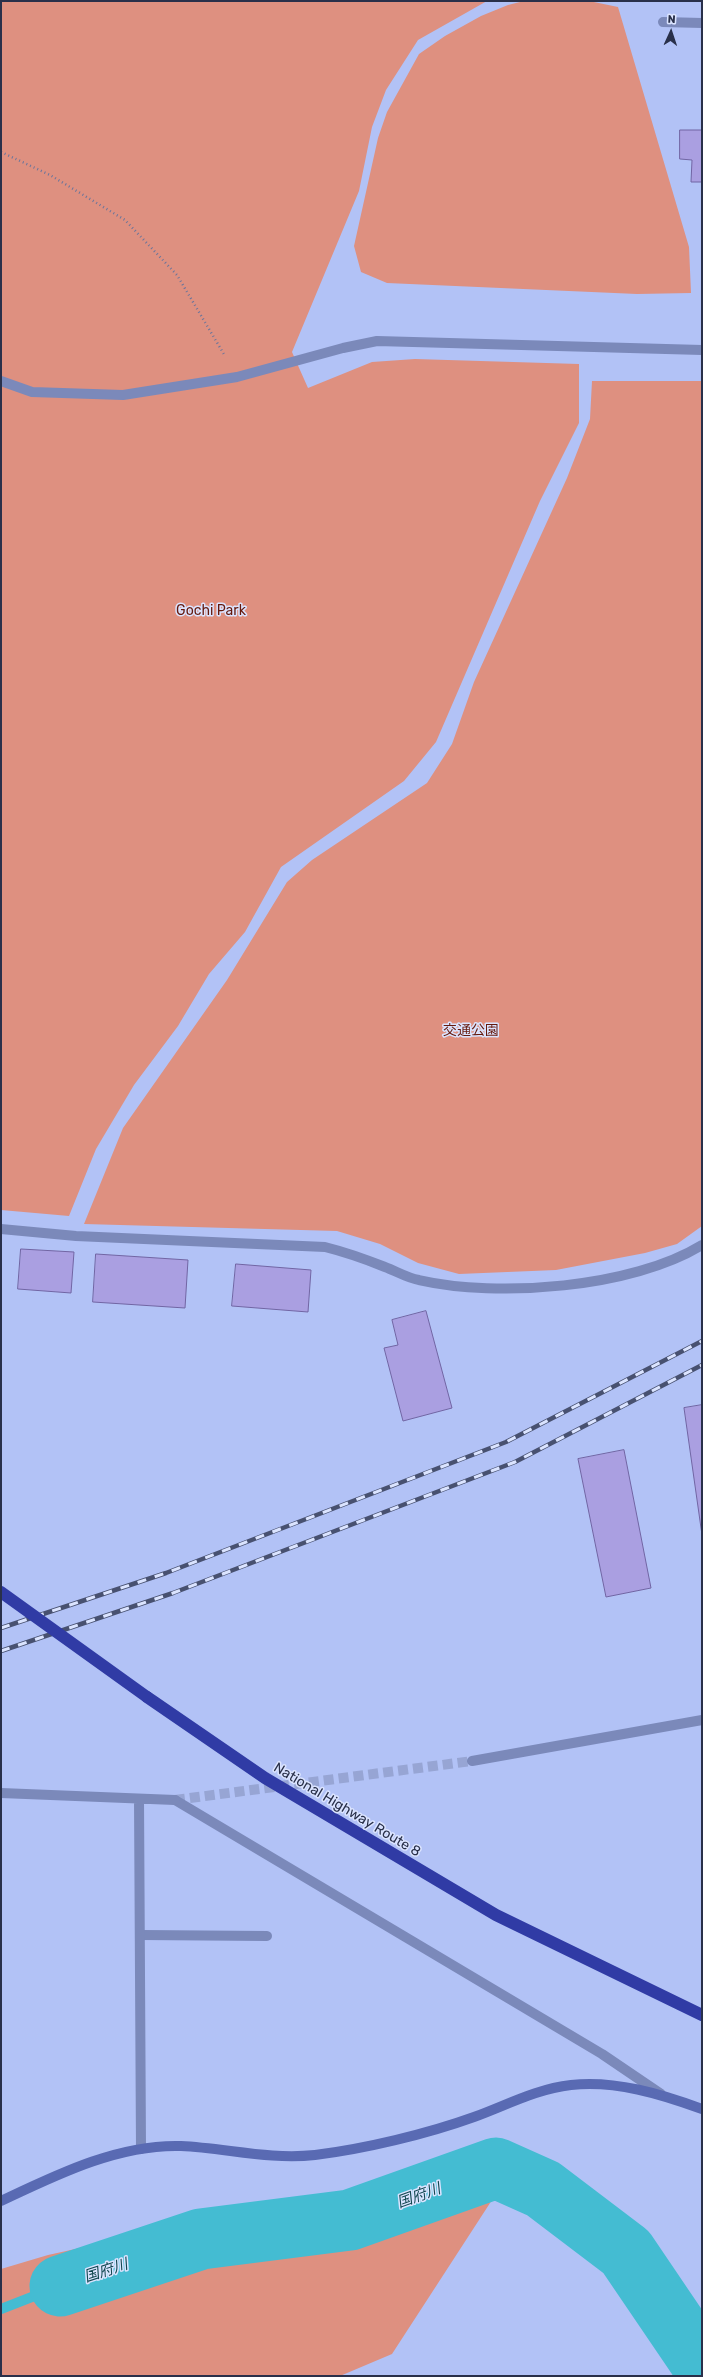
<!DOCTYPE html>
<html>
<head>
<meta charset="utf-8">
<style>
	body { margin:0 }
	#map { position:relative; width:703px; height:2377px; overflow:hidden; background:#b2c2f6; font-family:Rubik,sans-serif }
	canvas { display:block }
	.frame { position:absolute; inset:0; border:2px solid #29304a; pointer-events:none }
	.north { position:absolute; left:651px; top:12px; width:40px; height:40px; -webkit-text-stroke:3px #dbe4ff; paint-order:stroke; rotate:3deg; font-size:11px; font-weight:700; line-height:16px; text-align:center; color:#29304a }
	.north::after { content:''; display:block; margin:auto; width:14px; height:18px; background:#29304a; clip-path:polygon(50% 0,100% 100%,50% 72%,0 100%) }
</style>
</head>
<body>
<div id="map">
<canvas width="703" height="2377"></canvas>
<div class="frame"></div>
<div class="north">N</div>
</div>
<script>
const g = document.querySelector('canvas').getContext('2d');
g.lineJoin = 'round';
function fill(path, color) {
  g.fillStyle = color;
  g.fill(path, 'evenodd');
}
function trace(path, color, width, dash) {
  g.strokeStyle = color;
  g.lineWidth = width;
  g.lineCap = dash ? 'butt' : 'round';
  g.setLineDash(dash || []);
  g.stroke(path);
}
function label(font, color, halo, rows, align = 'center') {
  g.font = font + ' Rubik,"Noto Sans JP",sans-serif';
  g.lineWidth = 3;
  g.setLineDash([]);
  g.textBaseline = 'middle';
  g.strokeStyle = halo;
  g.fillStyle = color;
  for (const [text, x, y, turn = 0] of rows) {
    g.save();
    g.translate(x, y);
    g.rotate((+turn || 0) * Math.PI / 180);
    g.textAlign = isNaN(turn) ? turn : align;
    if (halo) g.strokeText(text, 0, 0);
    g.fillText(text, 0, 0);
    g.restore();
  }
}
fill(new Path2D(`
	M1 1H487L418 40 386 90 372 127 359 191 292 352 308 388 372 362 415 359 579 364V423L540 501 436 742 404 781 281 867 245 932 209 974 178 1026 134 1085 96 1149 69 1216 1 1210Z
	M524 1H589L618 7 689 247 691 293 637 294 387 283 361 272 354 246 378 138 387 112 419 54 445 36 481 16 508 5Z
	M592 381H702V1226L677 1244 645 1253 556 1270 459 1274 418 1263 380 1244 337 1231 84 1224 123 1128 227 980 287 882 312 860 427 783 452 744 474 682 567 478 590 419Z
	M443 2182 472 2189 492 2200 392 2354 340 2376H1V2269L48 2255 98 2244 244 2225 328 2202Z`), '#de9080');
trace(new Path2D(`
	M1 2309 60 2286`), '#44bcd2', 10);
trace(new Path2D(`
	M60 2286 201 2239 350 2220 496 2168 543 2189 626 2252 702 2364`), '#44bcd2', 61);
const building = new Path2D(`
	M680 130H702V182H691L692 160 680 159Z
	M21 1249 74 1252 71 1293 18 1289Z
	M96 1254 188 1260 185 1308 93 1302Z
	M236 1264 311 1270 308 1312 232 1306Z
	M426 1311 452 1408 403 1421 384 1348 398 1345 392 1320Z
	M702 1405V1535L684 1408Z
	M624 1450 651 1588 606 1597 578 1459Z`);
fill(building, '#aa9fe1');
trace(building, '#7165a3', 1);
trace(new Path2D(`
	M175 1800 472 1761`), '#97a5d4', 10, [10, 5]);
trace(new Path2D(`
	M1 152 50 175 125 220 177 275 225 356`), '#6a759b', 2.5, [1, 3]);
trace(new Path2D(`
	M663 22 702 23
	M175 1800 602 2054 661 2094
	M141 1935 267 1936`), '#7b89ba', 10);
trace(new Path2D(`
	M1 381 32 392 123 395 237 377 343 348 377 341 702 350
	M1 1229 76 1236 325 1247C345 1252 365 1259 385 1267 396 1271 407 1278 419 1280 498 1298 632 1288 702 1245
	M472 1761 702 1720
	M1 1793 175 1800
	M139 1799 141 2149`), '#7b89ba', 10);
trace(new Path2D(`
	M1 2201C56 2175 118 2144 181 2146 226 2148 269 2160 315 2155 364 2149 427 2134 474 2117 507 2105 536 2089 571 2085 615 2080 661 2094 702 2109`), '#596ab3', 10);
trace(new Path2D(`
	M147 1697 265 1778 496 1915 702 2015`), '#303ba5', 12);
const rail = new Path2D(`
	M1 1628 166 1573 506 1442 702 1341
	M1 1651 173 1593 515 1462 702 1365`);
trace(rail, '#485170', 4.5);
trace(rail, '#dbe4ff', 3, [9]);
trace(new Path2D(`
	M1 1592 147 1697`), '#303ba5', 12);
label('14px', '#65190d', '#dbe4ff', [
	["Gochi Park",211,611],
	["交通公園",471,1031]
]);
label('14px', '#29304a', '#dbe4ff', [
	["National Highway Route 8",347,1810,31]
]);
label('italic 15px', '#124750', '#dbe4ff', [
	["国府川",419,2196,-20],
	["国府川",106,2271,-18]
]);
</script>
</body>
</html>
